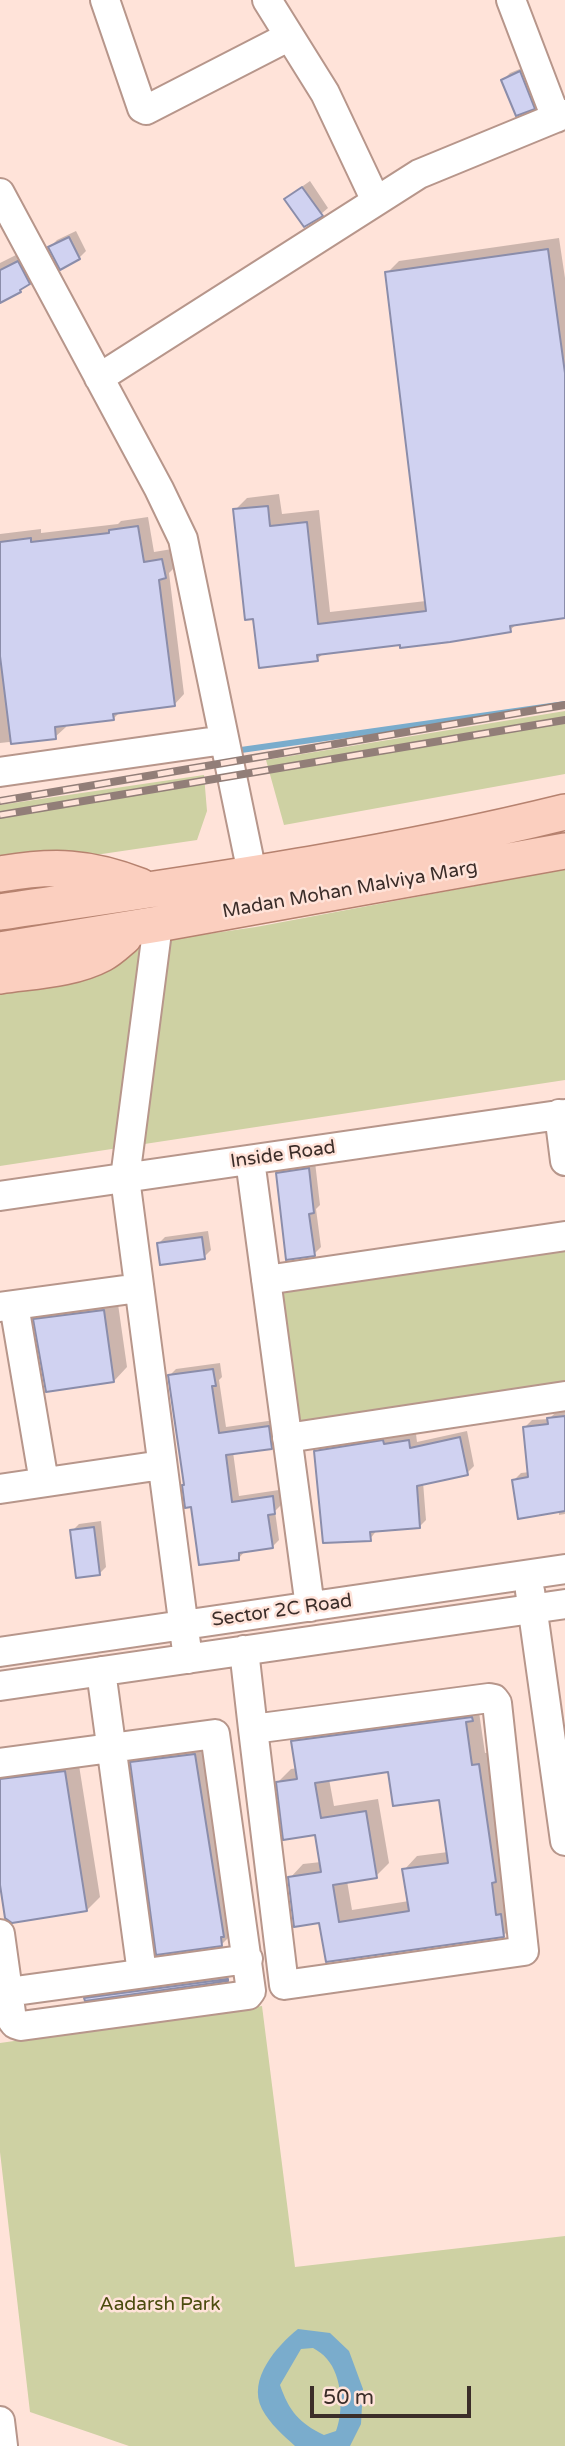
<!DOCTYPE html>
<html>
<head>
<meta charset="utf-8">
<style>
	body { margin:0 }
	#map { position:relative; width:565px; height:2446px; overflow:hidden; background:#ffe3d9; font-family:"Varela Round",sans-serif }
	canvas { display:block }
	.scale { position:absolute; left:310px; top:2386px; width:161px; height:32px; box-sizing:border-box; border:4px solid #3b2d29; border-top:0; padding-left:9px; font-size:21px; line-height:24px; white-space:nowrap; color:#3b2d29; -webkit-text-stroke:5px #ffe3d9; paint-order:stroke }
</style>
</head>
<body>
<div id="map">
<canvas width="565" height="2446"></canvas>
<div class="scale">50 m</div>
</div>
<script>
const g = document.querySelector('canvas').getContext('2d');
g.lineJoin = 'round';
function fill(path, color) {
  g.fillStyle = color;
  g.fill(path, 'evenodd');
}
function trace(path, color, width, dash) {
  g.strokeStyle = color;
  g.lineWidth = width;
  g.lineCap = dash ? 'butt' : 'round';
  g.setLineDash(dash || []);
  g.stroke(path);
}
function label(font, color, halo, rows, align = 'center') {
  g.font = font + ' "Varela Round",sans-serif';
  g.lineWidth = 5;
  g.setLineDash([]);
  g.textBaseline = 'middle';
  g.strokeStyle = halo;
  g.fillStyle = color;
  for (const [text, x, y, turn = 0] of rows) {
    g.save();
    g.translate(x, y);
    g.rotate((+turn || 0) * Math.PI / 180);
    g.textAlign = isNaN(turn) ? turn : align;
    if (halo) g.strokeText(text, 0, 0);
    g.fillText(text, 0, 0);
    g.restore();
  }
}
fill(new Path2D(`
	M565 711V774L284 825 266 760Z
	M204 775 207 811 197 840 0 869V805Z
	M565 869V1080L0 1166V964L256 927Z
	M565 1246V1388L295 1425 275 1286Z
	M262 2006 295 2267 565 2236V2446H129L30 2412 0 2152V2043Z`), '#ced1a3');
fill(new Path2D(`
	M298 2329 330 2333 349 2351 363 2389 361 2424 350 2446H295C283 2435 270 2424 262 2409 247 2379 277 2346 298 2329ZM313 2348C318 2351 323 2354 327 2359 342 2376 344 2410 336 2431L324 2435C299 2423 289 2411 280 2385L301 2349Z`), '#7aaccc');
fill(new Path2D(`
	M527 66 541 100 534 107 503 80 510 73Z
	M310 181 328 208 321 214 293 193Z
	M76 231 86 251 79 258 50 247 57 240Z
	M559 238 565 278V617L518 623 510 630 324 653 317 659 254 617 235 510 247 498 279 494 282 514 319 510 330 612 426 601 387 273 399 261Z
	M28 252 39 273 20 291 0 301V263L16 255 18 257Z
	M148 517 154 552 172 549 175 567 169 573 184 694 174 705 121 711 113 719 65 724 66 727 55 737 0 743V534L41 529V533L118 524 121 521Z
	M315 1162 320 1205 316 1209 321 1247 314 1254 277 1173 284 1166Z
	M208 1231 211 1250 204 1257 158 1244 165 1237Z
	M117 1297 127 1367 114 1381 35 1320 48 1307Z
	M220 1363 222 1377 219 1380 226 1427 275 1420 278 1440 271 1447 233 1452 239 1496 279 1490 281 1505 275 1511 279 1540 272 1547 246 1550 239 1558 192 1505 185 1484 169 1376 176 1369Z
	M565 1411V1514L559 1515V1511L514 1480 521 1473 530 1472 525 1427 532 1420 549 1419 556 1412Z
	M467 1431 474 1466 467 1473 423 1482 426 1520 419 1527 377 1530 370 1539 316 1452 323 1445 389 1434 390 1438 416 1434 417 1442Z
	M101 1521 106 1567 99 1574 72 1531 79 1524Z
	M479 1712 485 1753 492 1752 517 1922 504 1935 321 1921 290 1878 303 1864 321 1862 316 1833 278 1782 291 1769 298 1768 293 1741 306 1728ZM390 1770 440 1798 448 1852 417 1856 404 1870 409 1901 352 1910 347 1881 376 1876 389 1863 378 1799 334 1806 329 1779Z
	M207 1741 235 1931 222 1944 132 1763 145 1750Z
	M78 1759 100 1897 87 1910 0 1874V1760Z
	M237 1969 227 1979 87 1998 97 1989Z`), '#0003');
trace(new Path2D(`
	M234 751 565 704`), '#7aaccc', 6);
const building = new Path2D(`
	M520 71 535 109 516 116 501 80Z
	M302 187 323 216 304 227 284 199Z
	M69 237 80 259 60 270 48 247Z
	M548 249 565 373V618L510 626 511 632 450 642 400 648V645L317 655 318 661 259 668 253 619 245 620 233 509 268 506 270 526 307 522 318 624 426 611 385 272Z
	M18 261 30 284 20 290 21 292 0 303V270Z
	M138 526 144 562 162 559 166 578 159 580 175 706 113 714 114 720 55 727 56 739 11 744 0 656V542L31 538V542L109 533V530Z
	M309 1168 314 1213 309 1214 315 1256 286 1260 276 1173Z
	M202 1237 205 1259 160 1265 157 1243Z
	M104 1310 114 1382 46 1392 33 1319Z
	M213 1369 216 1386H212L219 1433 269 1426 272 1449 226 1455 232 1502 273 1496 275 1514 268 1515 273 1548 239 1553V1560L199 1565 191 1507 185 1508 182 1485H184L168 1375Z
	M565 1416V1511L518 1519 512 1480 528 1477 523 1427 548 1424 547 1418Z
	M460 1437 468 1475 417 1486 420 1528 370 1532 371 1541 323 1543 314 1451 383 1440 384 1444 409 1440 410 1448Z
	M94 1527 100 1575 76 1578 70 1530Z
	M472 1717 473 1721 466 1722 472 1765 479 1764 496 1882 492 1883 496 1915 501 1914 504 1937 326 1962 319 1923 294 1927 288 1877 321 1872 315 1835 283 1840 276 1782 297 1779 291 1741ZM388 1772 393 1806 439 1800 448 1863 402 1869 409 1911 339 1922 333 1885 377 1878 366 1811 321 1818 315 1783Z
	M195 1754 224 1937H221L222 1946 156 1955 130 1762Z
	M65 1771 87 1911 12 1923 5 1918 0 1885V1779Z
	M228 1979V1981L85 2001 84 1998Z`);
fill(building, '#d0d2f1');
trace(building, '#8b8daa', 2);
const minor = new Path2D(`
	M105 0 142 108 146 110 288 37
	M267 0 325 93 376 201
	M511 0 556 118
	M0 193 159 489 183 539 252 873
	M99 378 419 174 565 114
	M0 772 224 740
	M158 924 125 1178 188 1659
	M559 1114 565 1161
	M250 1160 310 1607
	M0 1196 565 1114
	M266 1280 565 1236
	M14 1305 44 1482
	M0 1307 139 1288
	M287 1438 565 1396
	M0 1489 162 1465
	M530 1591 565 1841
	M244 1650 253 1729
	M0 1652 565 1569
	M101 1671 142 1973
	M0 1686 565 1604
	M489 1698 494 1699 497 1703 524 1951 284 1985 253 1729Z
	M0 1763 215 1734 251 1991 248 1995 21 2026 15 2024 12 2020 0 1934
	M8 1992 248 1959
	M0 2421 3 2446`);
const major = new Path2D(`
	M0 874C54 865 89 866 140 886
	M0 912C189 884 379 858 565 812
	M0 950 158 924 565 851
	M0 976C33 971 72 970 102 954 110 950 117 943 124 937`);
trace(minor, '#b7968b', 32);
trace(major, '#b6826f', 38);
trace(minor, '#fff', 28);
trace(major, '#fbcfbf', 35);
const rail = new Path2D(`
	M0 801 565 705
	M0 815 565 720`);
trace(rail, '#927e78', 8);
trace(rail, '#ffe3d9', 5, [16]);
label('19px', '#3b2d29', '#ffe3d9', [
	["Madan Mohan Malviya Marg",350,890,-10],
	["Inside Road",283,1155,-8],
	["Sector 2C Road",282,1611,-8]
]);
label('19px', '#4b4c0e', '#ffe3d9', [
	["Aadarsh Park",160,2305]
]);
</script>
</body>
</html>
